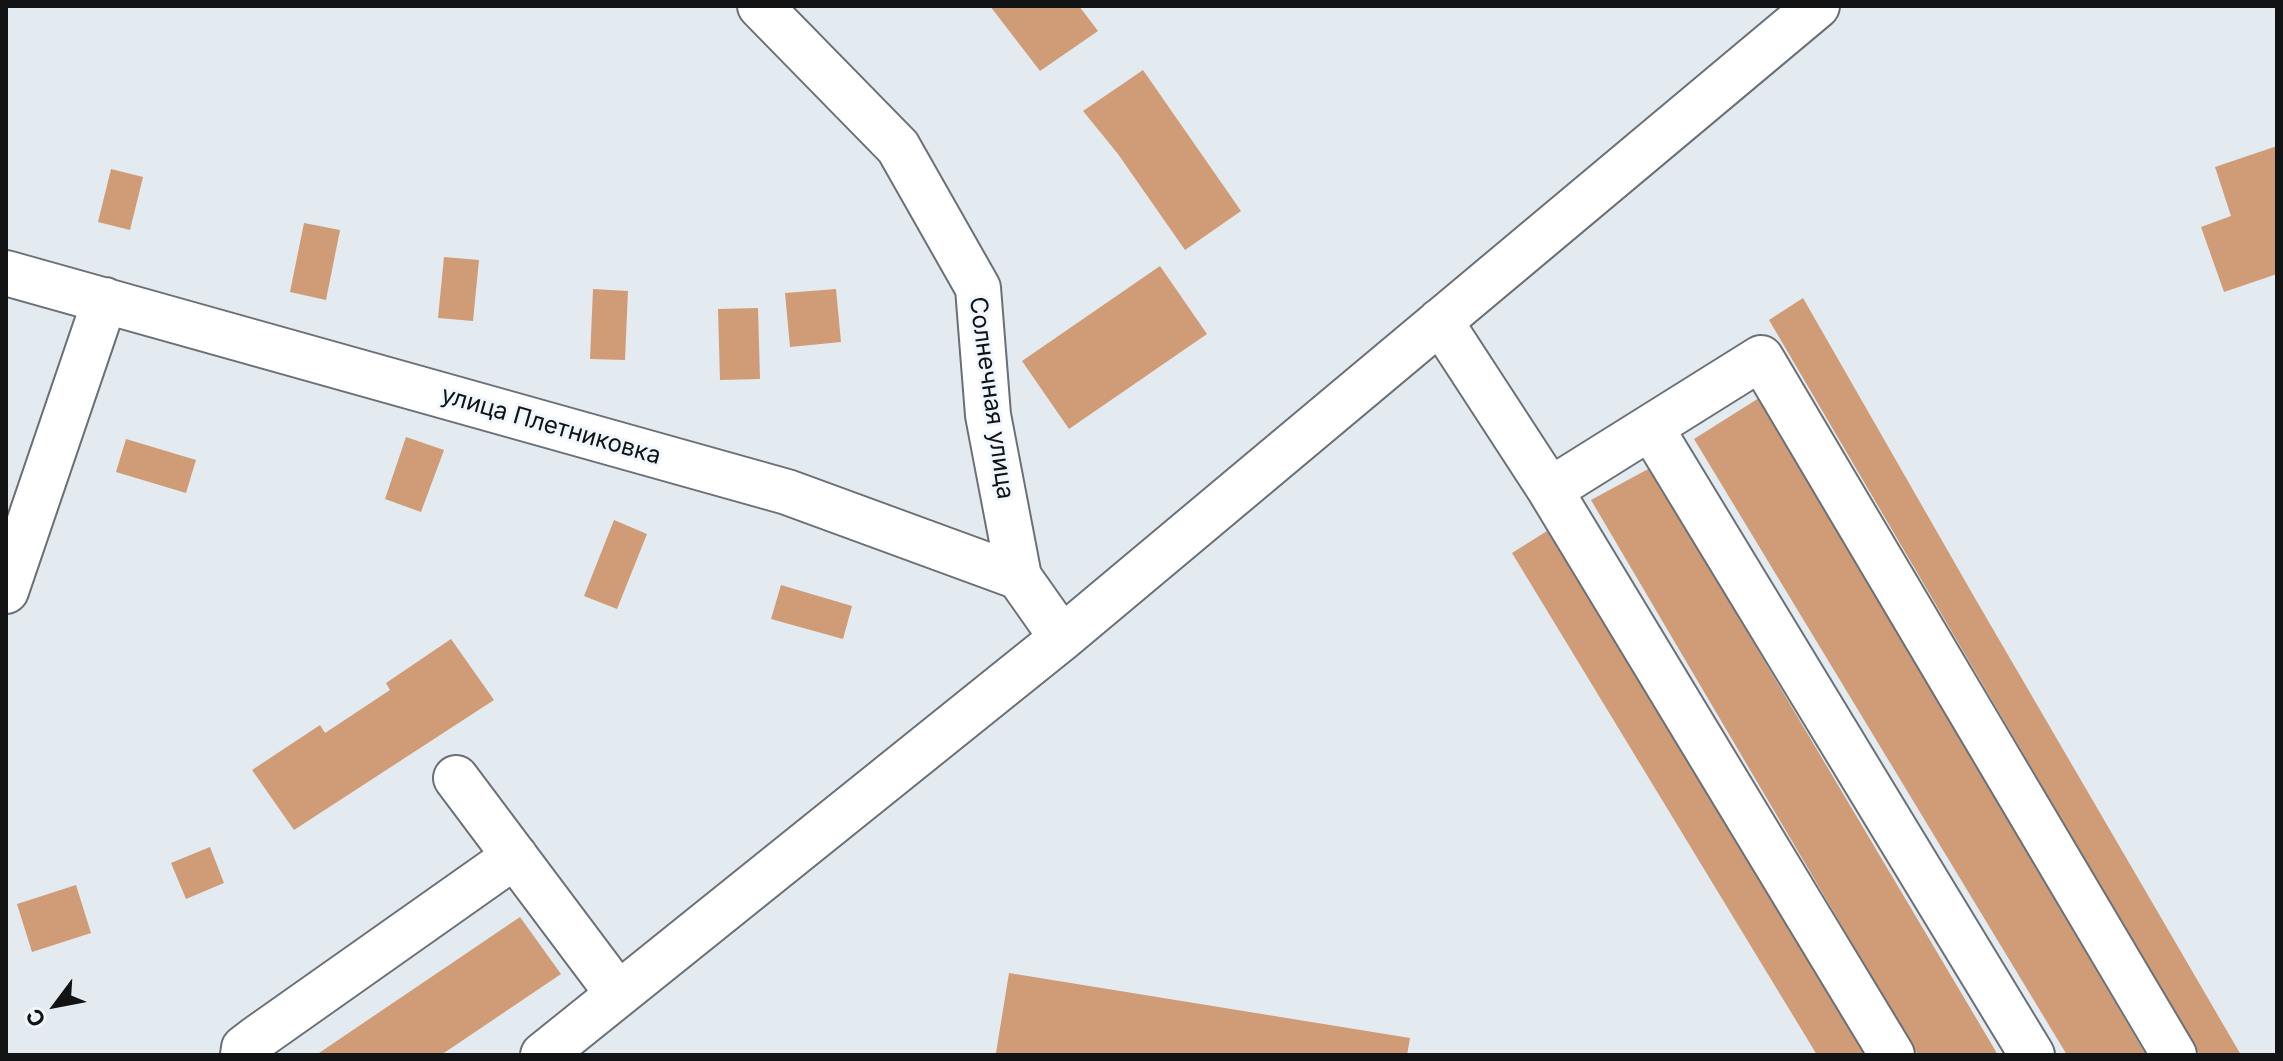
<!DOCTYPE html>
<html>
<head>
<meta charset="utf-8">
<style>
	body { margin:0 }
	#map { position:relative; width:2283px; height:1061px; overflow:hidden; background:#e3eaf0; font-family:Inter,sans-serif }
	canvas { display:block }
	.frame { position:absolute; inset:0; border:8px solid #111315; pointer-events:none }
	.north { position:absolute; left:16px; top:965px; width:80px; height:80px; -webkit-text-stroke:6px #f0f7fe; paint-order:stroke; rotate:238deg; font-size:22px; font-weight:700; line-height:32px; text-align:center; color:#111315 }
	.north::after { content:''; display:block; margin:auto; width:28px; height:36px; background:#111315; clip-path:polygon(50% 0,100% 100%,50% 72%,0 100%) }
</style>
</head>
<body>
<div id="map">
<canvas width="2283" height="1061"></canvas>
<div class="frame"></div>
<div class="north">С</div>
</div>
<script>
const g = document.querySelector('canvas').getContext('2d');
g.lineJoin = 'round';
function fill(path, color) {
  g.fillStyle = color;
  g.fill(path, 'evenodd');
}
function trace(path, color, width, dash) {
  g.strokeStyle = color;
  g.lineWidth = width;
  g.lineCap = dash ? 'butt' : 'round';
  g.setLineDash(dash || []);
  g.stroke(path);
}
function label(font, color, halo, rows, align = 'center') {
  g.font = font + ' Inter,sans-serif';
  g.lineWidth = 6;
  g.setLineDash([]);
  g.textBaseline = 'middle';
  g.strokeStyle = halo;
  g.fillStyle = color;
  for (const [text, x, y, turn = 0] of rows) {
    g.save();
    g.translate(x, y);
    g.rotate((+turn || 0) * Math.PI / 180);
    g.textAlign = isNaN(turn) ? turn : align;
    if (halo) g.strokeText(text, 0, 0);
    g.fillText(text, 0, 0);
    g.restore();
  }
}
fill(new Path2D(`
	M990 6H1079L1098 31 1040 71Z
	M1143 70 1241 211 1185 250 1118 154 1083 111Z
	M2277 146V274L2224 292 2201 227 2231 216 2215 167Z
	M111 169 143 177 130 230 98 222Z
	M304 223 340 230 326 300 290 292Z
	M444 257 479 260 473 321 438 318Z
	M1160 266 1207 334 1069 429 1022 361Z
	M593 289 628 291 625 360 590 359Z
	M836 289 841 342 790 347 785 293Z
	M1803 298 1976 600 2241 1055H2200L1769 320Z
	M758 308 760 379 720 380 718 309Z
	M1759 398 2146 1055H2067L1694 439Z
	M406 437 444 450 421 512 385 499Z
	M126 439 196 460 186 493 116 472Z
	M1650 468 1998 1055H1918L1591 500Z
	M614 520 647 534 617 609 584 596Z
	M1547 531 1870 1055H1817L1512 553Z
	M781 585 852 606 843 639 771 619Z
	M451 639 494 700 294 830 252 770 320 725 325 733 390 690 386 683Z
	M210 847 224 883 186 899 171 863Z
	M76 885 91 933 32 952 17 904Z
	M520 917 561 974 441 1055H316Z
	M1009 973 1410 1038 1407 1055H1011L996 1053Z`), '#d09c77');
const minor = new Path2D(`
	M760 6 898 147 978 288 988 415 1019 577
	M6 273 787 492 1019 577 1062 638
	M1440 321 1550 490 1892 1055
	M1651 428 2032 1055
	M1550 490 1761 358 2174 1055
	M6 591 105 300
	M456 778 618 994
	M243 1055 244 1048 257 1038 515 856
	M543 1055 1062 638 1817 6`);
trace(minor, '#6a7076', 48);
trace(minor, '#fff', 44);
label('24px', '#111315', '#f0f7fe', [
	["Солнечная улица",991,398,82],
	["улица Плетниковка",551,426,16]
]);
</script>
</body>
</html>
